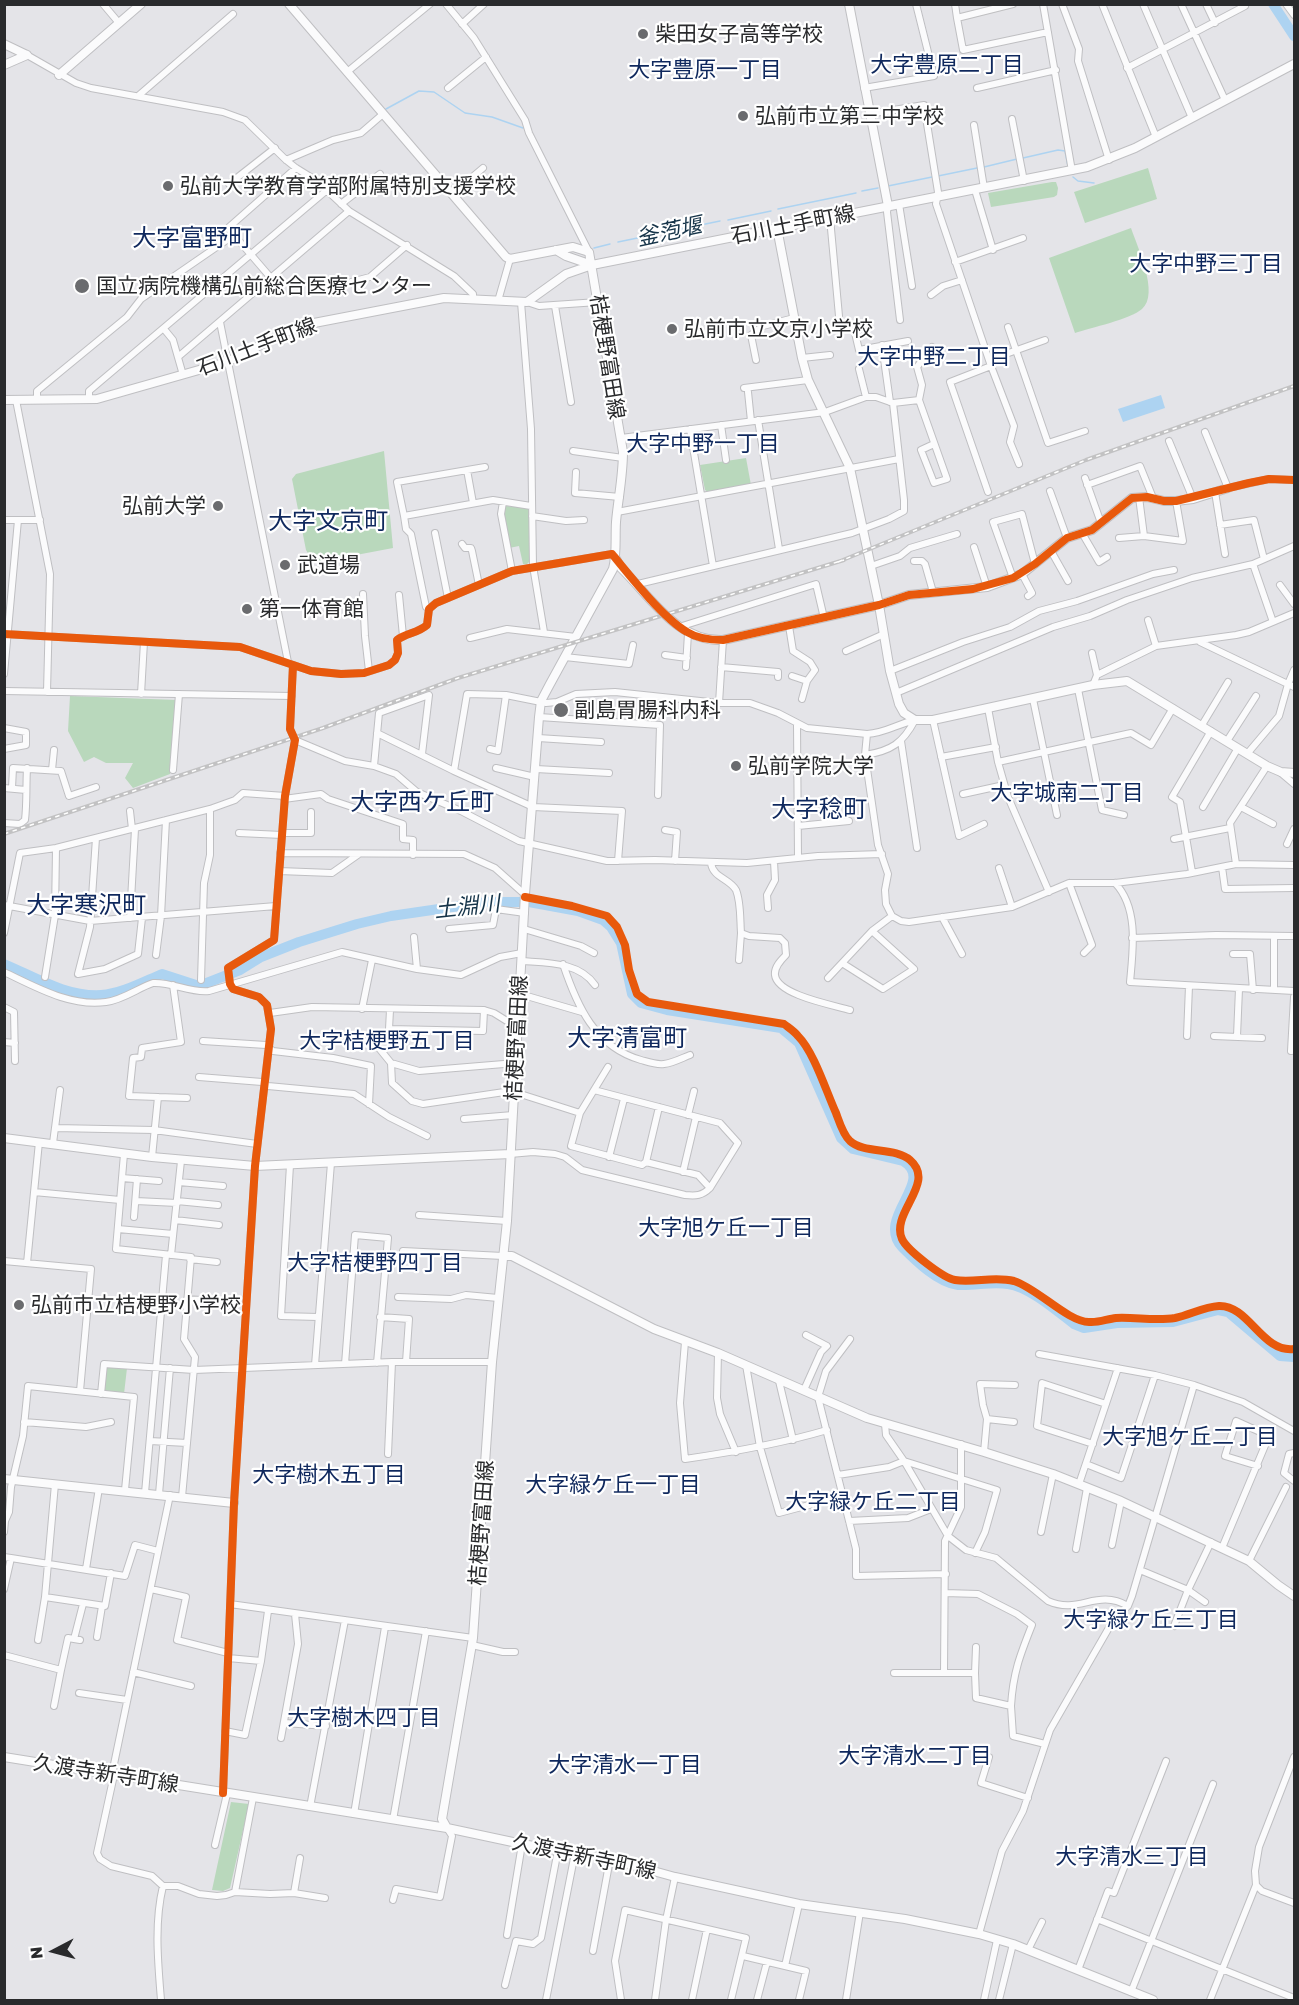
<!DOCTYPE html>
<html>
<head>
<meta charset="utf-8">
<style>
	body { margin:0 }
	#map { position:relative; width:1299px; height:2005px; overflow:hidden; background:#e4e4e8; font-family:"Golos Text",sans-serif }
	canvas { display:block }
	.frame { position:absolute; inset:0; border:6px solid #292a2c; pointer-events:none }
	.north { position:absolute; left:24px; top:1921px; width:60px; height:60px; -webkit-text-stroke:4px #fff; paint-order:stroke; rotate:264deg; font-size:16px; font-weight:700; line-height:24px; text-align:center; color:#292a2c }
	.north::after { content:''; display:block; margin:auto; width:21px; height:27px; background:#292a2c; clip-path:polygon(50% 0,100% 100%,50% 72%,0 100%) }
</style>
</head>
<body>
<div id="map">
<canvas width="1299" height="2005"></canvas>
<div class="frame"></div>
<div class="north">N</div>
</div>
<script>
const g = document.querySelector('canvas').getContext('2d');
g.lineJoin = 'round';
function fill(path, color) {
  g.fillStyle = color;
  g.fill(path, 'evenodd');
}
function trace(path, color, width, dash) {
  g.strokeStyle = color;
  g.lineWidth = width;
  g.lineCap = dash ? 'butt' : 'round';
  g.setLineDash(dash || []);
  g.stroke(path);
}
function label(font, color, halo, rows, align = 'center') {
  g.font = font + ' "Golos Text","Noto Sans JP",sans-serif';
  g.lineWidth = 4.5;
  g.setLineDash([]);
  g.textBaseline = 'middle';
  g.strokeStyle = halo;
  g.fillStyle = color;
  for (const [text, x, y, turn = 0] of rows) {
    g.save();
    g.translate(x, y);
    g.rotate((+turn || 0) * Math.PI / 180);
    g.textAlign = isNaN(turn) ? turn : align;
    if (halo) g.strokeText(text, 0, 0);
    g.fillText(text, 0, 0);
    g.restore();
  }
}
fill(new Path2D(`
	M1148 168 1157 199 1085 223 1074 192Z
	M1052 182H1056L1058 188 1057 195 1054 197 991 207 988 193Z
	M1131 228C1137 246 1160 294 1142 309 1131 319 1090 328 1075 333L1049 258Z
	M384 451 393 548 314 563 306 550 292 479 296 474Z
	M746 458 751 485 708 492 705 490 700 465Z
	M506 506 527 508 529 510 530 561 527 564H523L519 546 509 548 503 513Z
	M70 696 177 700 170 774 133 788 125 778 133 763H106L94 757 84 762 68 731Z
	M107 1366 127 1368 124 1394 104 1392Z
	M231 1802 249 1804 230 1888 223 1891 212 1890Z`), '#b9d8bc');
fill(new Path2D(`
	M1161 395 1165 408 1123 422 1118 409Z`), '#add3f1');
trace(new Path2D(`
	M386 109 419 91 434 92 465 113 492 117 523 128
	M1023 158 1058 150 1065 151 1068 166
	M984 167 1017 159
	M938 176 977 168
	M1073 177 1078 181 1094 183
	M888 186 932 177
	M862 191 878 188
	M778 209 856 193
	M728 220 771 211
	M618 242 720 221
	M594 248 610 244`), '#add3f1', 1.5);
trace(new Path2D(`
	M1273 4 1294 36
	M4 964C35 977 66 997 101 995 121 994 143 982 162 974L199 986 240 970 261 957 299 942 357 924 391 916 487 902H529L578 911 603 920 611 927 621 943 632 994 641 1003 667 1010 781 1028 799 1043 841 1138 853 1149 903 1161C937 1181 875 1217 902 1247 915 1260 938 1283 958 1285 975 1286 992 1281 1008 1284 1030 1287 1057 1311 1074 1324L1084 1328 1117 1323 1173 1322 1218 1310 1228 1312 1280 1356 1294 1357`), '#add3f1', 10);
const street = new Path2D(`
	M103 4 119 23
	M446 4 474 38 525 120 529 133 589 252
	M955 4 957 18 1013 4
	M1043 4 1072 171
	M1062 4 1079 49 1078 61 1109 160
	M1102 4 1156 137
	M1143 4 1192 118
	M1181 4 1225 100
	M1206 4 1215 23
	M1286 4 1294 15
	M957 18 963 50 1048 32
	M462 24 484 4
	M27 55 76 83 91 88 223 112 245 120 286 160 296 168 317 181 349 211 454 276 473 294V300
	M1127 68 1245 6
	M347 72 430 4
	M448 88 486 57
	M864 88 934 76 916 4
	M977 88 1056 70
	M138 96 233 14
	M869 114 924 105 938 192 936 204 991 366 950 382 988 492
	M1012 119 1024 181
	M974 125 984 188
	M286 160 333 140 361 133 383 114
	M229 184 275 148
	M975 190 993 250
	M452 194 483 168
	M341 204 380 174
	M899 204 912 286
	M888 206 887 212 900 320
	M830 218 839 316
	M955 262 1023 238
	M271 278 228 228 296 168
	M351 282 370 277 407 245
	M931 295 943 286 962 280
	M498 301 510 259
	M521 302 531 429 533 566 544 632
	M527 302 539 306 598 302
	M555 306 571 402
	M220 322 288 662
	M1008 327 1048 443 1085 431
	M164 329 173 340 183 375
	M855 333 859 350 908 341
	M882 345 890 402
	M178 357 349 211
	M802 358 830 355
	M756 360 751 335 763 326 794 318
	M989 360 1045 340
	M991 366 1014 426 1010 442 1019 464
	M859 369 866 397
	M744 388 808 380
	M748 392 751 421
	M16 400 50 574 47 692
	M37 400V391L127 317 141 299 234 235
	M89 400V391L327 190
	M919 400 947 479 934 483 921 450 934 444
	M758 420 779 549
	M721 425 726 460
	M690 429 713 566
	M1205 432 1228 488 1269 479 1294 480
	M621 438 825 412 866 397H876L893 403 919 400 922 385 917 367 932 347
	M1169 441 1193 499
	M573 451 623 458
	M467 470 473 503
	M576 472 575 493 620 497
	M1085 478 1101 523
	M1087 485 1140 466 1153 498
	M1050 491 1067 538
	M1215 492 1225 554
	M1139 497 1144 536
	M503 502 501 514 512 571
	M617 512 899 459
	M404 516 397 482 485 467
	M532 516 566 521 584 520
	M4 520H40
	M1220 525 1254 520 1264 559
	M435 533 448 598
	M1082 533 1099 562 1107 557
	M1119 538 1144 536 1183 541 1176 501
	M462 544 465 548H471L472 551 479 585
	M974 547 987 587
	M1051 551 1068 581
	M914 561H922L925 564 933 592
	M1253 564 1273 622
	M871 566 900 556 910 548 957 534
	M1022 574 1032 593 1028 596
	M1013 578 993 522 1022 514 1035 564
	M638 584 852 533 889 519 904 511V500L893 403
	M1280 585 1294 604
	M363 594 365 636 369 671
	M399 595 403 636
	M429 609 426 607 411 534 406 529 404 516 493 500 531 506
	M1148 620 1156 646
	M789 626 793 651 810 662 815 670 807 681 802 699
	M679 627 816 584 824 618
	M4 634 240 647 311 671 341 674 364 673 389 665 395 660 398 653 397 640C407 633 418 633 427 625L429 609 436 603 512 571 612 554 616 559
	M470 638 507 629 576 637
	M1200 642 1294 687
	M846 651 884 634
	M1092 653 1097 675
	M665 655 687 658
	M565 657 629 664 633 645
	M686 667 688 633
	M721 667 778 672V677
	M890 671 963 642 1010 627 1039 611 1077 601 1153 574 1174 570
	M4 674 18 520
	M792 676 807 681
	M1093 685 1097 675 1156 646 1236 635 1249 632 1294 613
	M1078 689 1102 810 1124 815
	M4 691 292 696
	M896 693 1053 627 1090 616 1127 600 1192 578 1253 564 1294 546
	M141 694 144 642
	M1033 699 1057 815
	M719 703 723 640
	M988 708 998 762 1131 733 1151 745 1173 708
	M539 717 660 725 658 795
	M915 720C903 743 891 751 865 755L878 845 888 874 885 890 886 904 892 916 901 921 909 922 1012 907 1069 883H1115L1187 874 1236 864 1294 865
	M933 720 959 836 984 824
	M797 724 798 858
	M1202 725 1228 682
	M4 728 26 732V745L4 749
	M377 733 454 771 533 807 622 811 618 861
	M538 738 601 742
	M295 740 345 761 374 766 396 774 417 792 461 811 519 841 607 861 655 860 747 863 818 856 882 854
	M901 741 917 848
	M1227 741 1256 696
	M490 749 498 751 506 695
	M1247 754 1279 716 1288 684 1294 670
	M865 755 867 734C886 733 897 724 915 720
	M941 757 996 747
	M998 762 1008 797 1049 892
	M374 766 379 713 429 695 422 754
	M496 768 535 777
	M536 769 609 773
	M52 770 54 750
	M173 770 179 694
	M454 771 467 694 506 695 546 703 557 702 576 694 615 692 719 703H750L778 713 807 728 867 734
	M1281 773 1294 784
	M4 788 26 790
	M12 788 13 768 61 771 69 796 96 787
	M963 794 1004 785
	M284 799 321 794 328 799 403 824V839L413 840V855
	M1203 807 1238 748
	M1241 807 1273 824
	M130 811 132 829
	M4 823 20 824 25 820C27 803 26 786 27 768
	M798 826 849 821
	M665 830 677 832 675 861
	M239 833 282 835
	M282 833H311V812
	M96 838 90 927 78 974 105 969 138 954 142 918
	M1174 839 1230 828
	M1287 844 1294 829
	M280 853 464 854 495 868 522 892H526
	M711 863C713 878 729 878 736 890 741 902 740 920 741 933L749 936 780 938 785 943 786 955C781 960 774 967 775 975 777 995 833 1005 850 1010
	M1236 864 1230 823 1267 766
	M1222 867 1225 889 1294 888
	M999 868 1012 907
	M279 871 332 873 359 854
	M1192 872 1180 802 1172 797 1211 731
	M1069 883 1092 945 1084 953
	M1115 883C1139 908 1133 950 1130 982L1294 991
	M4 905 90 921 276 906
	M768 908 767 895 775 880 774 861
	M942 917 962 954
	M130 918 135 829
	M449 929 493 925 496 909 525 913
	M524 929 581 946 594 953
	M4 933 20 853 56 848 210 809 235 800 243 793 285 796
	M414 937 417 969
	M1132 938 1216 935 1294 936
	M1233 954H1250L1253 990
	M156 955 161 916 166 820
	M739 960 741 933
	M522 961C548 963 579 962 595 985
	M842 963 883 989 914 969 872 931
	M563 964C577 1006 595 1047 641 1060 648 1062 656 1065 664 1064 673 1063 682 1058 690 1055
	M4 972C36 987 70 1007 106 1002 123 1000 138 988 153 983 173 982 189 993 209 991L342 952 417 969 461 975 500 957 522 953
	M45 977 55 915 56 848
	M828 978 872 931 892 916
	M201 980 204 883 210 855V809
	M1274 990V936
	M520 994 582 1012
	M4 1007 14 1012 15 1061
	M362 1009 372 960
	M390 1010 389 1029 483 1031 484 1010
	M270 1013 312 1007 484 1010 494 1013 518 1028
	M1187 1036 1189 986
	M1214 1036 1262 1038
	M1237 1036 1239 989
	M368 1040 378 1047 391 1063 419 1071 516 1063
	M203 1041 266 1045 273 1051 333 1058 371 1066 369 1104
	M4 1042 15 1043
	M1291 1051 1294 997
	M391 1063 392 1083 412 1101 423 1104 511 1091 580 1113
	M199 1077 262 1082 268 1086 354 1094 389 1117 427 1136
	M594 1090 720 1123 738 1143 710 1188 698 1175 646 1162 642 1165 571 1146 580 1113 608 1067
	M158 1097 187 1098
	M688 1115 694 1091
	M464 1119 513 1115
	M55 1128 154 1130 257 1144
	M53 1143 60 1090
	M124 1154 116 1249 191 1257 184 1339 195 1357 182 1497
	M510 1154 533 1152 555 1154 565 1157 582 1170 685 1195C696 1196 702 1196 710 1188
	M152 1157 158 1097 129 1096 133 1058 141 1057 142 1048 181 1042 173 985
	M609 1157 624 1099
	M646 1162 659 1107
	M290 1165 281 1316 318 1317
	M683 1172 696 1117
	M122 1178 159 1181
	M179 1182 223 1186
	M34 1192 120 1200
	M136 1201 177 1203
	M177 1201 218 1205
	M419 1215 507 1221
	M134 1217 137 1179
	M175 1220 219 1225
	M118 1229 173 1234
	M403 1251 503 1256
	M171 1255 181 1161
	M190 1259 217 1262
	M4 1261 91 1269 80 1391
	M27 1263 39 1142
	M398 1297 451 1299 466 1295 498 1298
	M187 1299 214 1301
	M380 1317 409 1319 406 1362
	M850 1339 826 1371 818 1397 856 1549V1576L946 1574
	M685 1342 680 1403 685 1459C733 1452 780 1444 827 1430
	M718 1353 717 1398 720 1414 736 1452
	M345 1364 355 1235 388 1238 377 1363
	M315 1365 331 1163
	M746 1365 760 1447 779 1513 843 1496
	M779 1381 793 1440
	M1194 1385 1243 1402 1294 1431
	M804 1390 821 1352 827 1346 806 1335
	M101 1394 104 1364 194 1370 392 1362H492
	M987 1419 1014 1422
	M24 1422 86 1427 111 1422
	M885 1424 886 1435 904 1461 948 1536 966 1550 996 1558 1048 1601C1080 1615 1096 1588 1128 1606
	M150 1441 187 1443
	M1093 1444 1037 1426 1042 1383 1106 1404
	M984 1452 987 1419 983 1405 980 1384 1015 1385
	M1294 1453 1289 1454 1284 1473 1294 1481
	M388 1454 392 1362
	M1086 1464 1121 1478 1155 1375
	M838 1475 889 1467 904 1461 997 1490 985 1532 975 1553
	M55 1484 45 1597 105 1606 111 1573
	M1079 1484 1118 1368
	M145 1493 166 1255
	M159 1494 170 1368
	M170 1495 113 1769 114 1775 97 1853 100 1859 111 1866 152 1876 163 1886H178L199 1894 217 1896 226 1895 235 1892 270 1894 294 1893 325 1898
	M849 1521 908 1518 931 1509
	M4 1532 5 1521 9 1512 11 1487 23 1436 28 1386 134 1397 125 1490
	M1041 1532 1053 1474
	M1112 1545 1121 1501
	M1222 1548 1269 1436 1236 1421 1225 1456 1258 1466
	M1076 1549 1087 1488
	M4 1557 11 1558 4 1589
	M11 1558 125 1576 135 1545 158 1551
	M1249 1561 1286 1487
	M86 1569 99 1488
	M1140 1570 1188 1590 1205 1602
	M151 1589 186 1597 177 1640 228 1653
	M945 1593 978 1594 1017 1614 1032 1625C1020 1655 1013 1673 1011 1706
	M230 1604 473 1638
	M1174 1626 1188 1590 1211 1542
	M97 1637 102 1606
	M74 1639 83 1604
	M38 1640 45 1597
	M472 1645 503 1652H515
	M4 1655 61 1670 68 1638 80 1640
	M228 1658 261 1661 268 1611
	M133 1672 191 1686
	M894 1673H975L976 1698 1011 1706 1013 1736 1045 1744
	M944 1673 945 1541 961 1507V1444
	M975 1673 976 1647
	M79 1693 127 1700
	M54 1706 61 1670
	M285 1723 326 1726
	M225 1731 245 1735 261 1661
	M281 1738 298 1644 295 1614
	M989 1757 981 1783 1028 1798
	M223 1793 234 1503 255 1166 271 1029 267 1005 259 997 233 989 230 984 228 968 274 940 285 796 295 740 290 729 293 665
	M310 1807 345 1620
	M354 1814 385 1627
	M393 1820 426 1631
	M215 1845 227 1794
	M1256 1885 1262 1891 1294 1903
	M235 1892 253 1798
	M294 1893 300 1858
	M393 1900 396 1889 440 1897 452 1836 447 1828
	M1097 1919 1294 1998
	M979 1934 1002 1851 1023 1811 1050 1730 1114 1619 1128 1606 1132 1596 1194 1385 1155 1375 1039 1354
	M507 1935 522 1844
	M1028 1950 1042 1922
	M593 1951 610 1859
	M743 1956 806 1971 799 2000
	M785 1966 799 1904
	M1078 1970 1108 1891 1114 1893 1166 1761
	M505 1985 516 1941 533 1944 541 1938 558 1850
	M1131 1992 1213 1784
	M161 2000C158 1963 154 1923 163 1886
	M546 2000 575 1853
	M621 2000 615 1961 625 1910 746 1938 731 2000
	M655 2000 666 1920 675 1877
	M692 2000 707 1929
	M757 2000 767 1962
	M846 2000 860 1912
	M984 2000 997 1940
	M999 2000 1013 1944
	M1210 2000 1256 1885 1255 1871 1259 1847 1294 1757`);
const secondary = new Path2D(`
	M289 4 506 257 510 259 573 247 589 252 623 452C623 476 618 499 616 522 615 538 617 554 613 569L550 684 541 701 539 717 525 894 507 1221 492 1362 473 1638 442 1819 447 1828
	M849 4 888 206
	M4 44 27 55
	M4 65 27 55
	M59 75 141 4
	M777 228 802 358 808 380 850 468 879 605 890 671 899 704 904 713 915 720H933L1093 685 1127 681 1267 766 1281 772 1294 773
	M556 250 566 256 592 265
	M4 400 97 399 227 362 296 327 314 323 444 298 527 302 566 274 592 265 1087 167 1135 148 1294 64
	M616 559 621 568C651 597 677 642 723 640L879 605 909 595 987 587 1022 574 1067 538 1092 530 1132 498 1147 497 1164 501H1176L1193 499 1228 488
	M4 1138 152 1157 255 1166 510 1154
	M503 1256H512L654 1329 718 1353 867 1418 984 1452 1053 1474 1121 1501 1249 1561 1278 1585 1294 1596
	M4 1479 234 1503
	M4 1757 447 1828 522 1844 610 1859 675 1877 799 1904 905 1919 979 1934 1013 1944 1153 2000`);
trace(street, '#bfbfc2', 8);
trace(secondary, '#bfbfc2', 10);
trace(street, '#fbfbfc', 6);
trace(secondary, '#fbfbfc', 8);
const rail = new Path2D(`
	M838 562 1086 460 1294 386
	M4 834 323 728 458 678 844 560`);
trace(rail, '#c2c2c3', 4);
trace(rail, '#fff', 1.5, [4.5]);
trace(new Path2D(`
	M4 634 240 647 311 671 341 674 364 673 389 665 395 660 398 653 397 640C407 633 418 633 427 625L429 609 436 603 512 571 612 554C629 575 664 619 687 632 698 639 711 640 723 640L879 605 909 595 973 589 1013 578 1035 564 1067 538 1092 530 1132 498 1147 497 1164 501H1176L1249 483 1269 479 1294 480
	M525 897 572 906 607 916 617 927 625 945 629 970 637 994 648 1002 784 1024C789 1028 794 1031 798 1036 814 1052 826 1091 836 1113 839 1121 843 1135 850 1141 864 1154 895 1147 910 1160 937 1183 890 1213 902 1239 907 1250 943 1278 955 1280 974 1283 994 1276 1014 1281 1037 1288 1068 1322 1089 1322 1098 1323 1107 1319 1116 1318 1135 1317 1156 1321 1175 1318 1190 1315 1203 1307 1219 1306 1249 1305 1262 1353 1294 1349
	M223 1793 234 1503 255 1166 271 1029 267 1005 259 997 233 989 230 984 228 968 274 940 285 796 295 740 290 729 293 665`), '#e8590c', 8);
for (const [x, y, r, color] of [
	[643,34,6,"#6a6b6e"],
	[743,116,6,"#6a6b6e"],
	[168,186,6,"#6a6b6e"],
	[82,286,8,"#6a6b6e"],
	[672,329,6,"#6a6b6e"],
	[218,506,6,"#6a6b6e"],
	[285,565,6,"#6a6b6e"],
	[247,609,6,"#6a6b6e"],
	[561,710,8,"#6a6b6e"],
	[736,766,6,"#6a6b6e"],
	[19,1305,6,"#6a6b6e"]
]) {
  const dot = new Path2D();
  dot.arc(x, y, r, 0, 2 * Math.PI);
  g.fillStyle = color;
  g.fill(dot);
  trace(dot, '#fff', 2);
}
label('21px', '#292a2c', '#fff', [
	["柴田女子高等学校",655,34],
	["弘前市立第三中学校",755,116],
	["弘前大学教育学部附属特別支援学校",180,186],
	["国立病院機構弘前総合医療センター",96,286],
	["弘前市立文京小学校",684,329],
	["弘前大学",206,506,"right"],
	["武道場",297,565],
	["第一体育館",259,609],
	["副島胃腸科内科",574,710],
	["弘前学院大学",748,766],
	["弘前市立桔梗野小学校",31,1305]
], 'left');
label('21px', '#292a2c', '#fff', [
	["石川土手町線",793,225,-11],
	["石川土手町線",257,347,-21],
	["桔梗野富田線",607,357,81],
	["桔梗野富田線",517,1038,-87],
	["桔梗野富田線",482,1523,-86],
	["久渡寺新寺町線",106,1774,9],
	["久渡寺新寺町線",584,1857,12]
]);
label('22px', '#0f285d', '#fff', [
	["大字豊原二丁目",947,65],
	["大字豊原一丁目",705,70],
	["大字中野三丁目",1206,264],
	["大字中野二丁目",934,357],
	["大字中野一丁目",703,444],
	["大字城南二丁目",1067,793],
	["大字桔梗野五丁目",387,1041],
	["大字旭ケ丘一丁目",726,1228],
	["大字桔梗野四丁目",375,1263],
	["大字旭ケ丘二丁目",1190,1437],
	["大字樹木五丁目",329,1475],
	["大字緑ケ丘一丁目",613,1485],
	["大字緑ケ丘二丁目",873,1502],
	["大字緑ケ丘三丁目",1151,1620],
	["大字樹木四丁目",364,1718],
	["大字清水二丁目",915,1756],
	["大字清水一丁目",625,1765],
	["大字清水三丁目",1132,1857]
]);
label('italic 22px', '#17354a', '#fff', [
	["釜萢堰",669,232,-12],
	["土淵川",467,907,-6]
]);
label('24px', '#0f285d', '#fff', [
	["大字富野町",192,238],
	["大字文京町",328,521],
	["大字西ケ丘町",422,802],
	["大字稔町",819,809],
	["大字寒沢町",86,905],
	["大字清富町",627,1038]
]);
</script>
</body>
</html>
